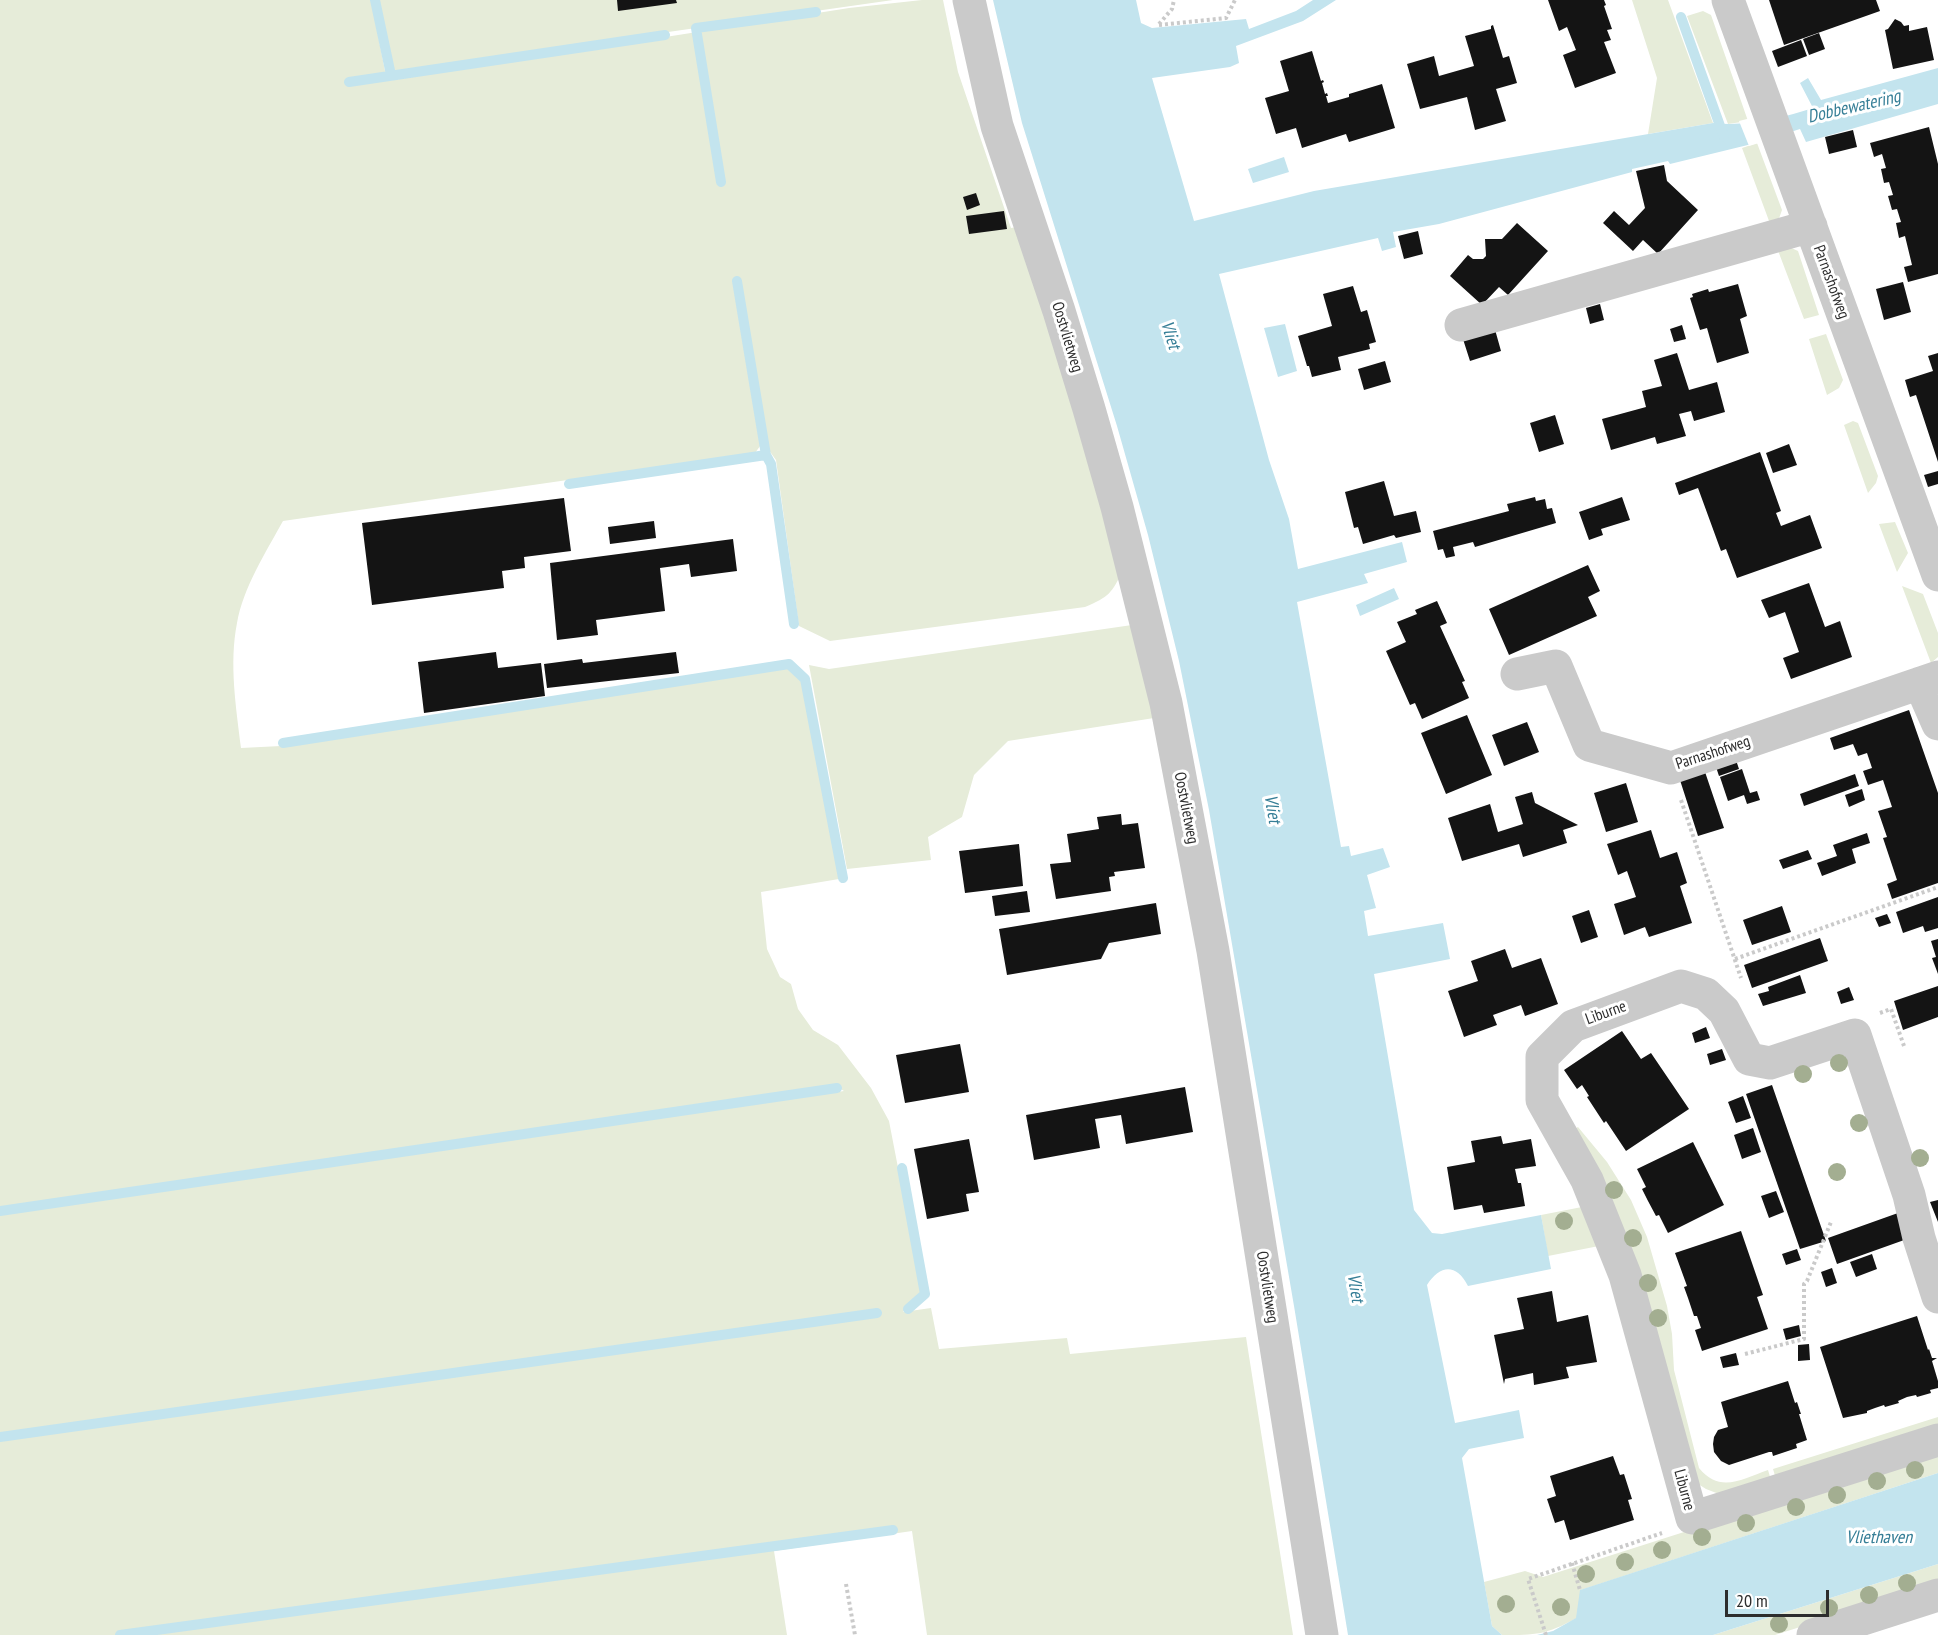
<!DOCTYPE html>
<html>
<head>
<meta charset="utf-8">
<style>
	body { margin:0 }
	#map { position:relative; width:1938px; height:1635px; overflow:hidden; background:#fff; font-family:"PT Sans Narrow",sans-serif }
	canvas { display:block }
	.scale { position:absolute; left:1725px; top:1590px; width:104px; height:27px; box-sizing:border-box; border:3px solid #2d2d2d; border-top:0; padding-left:8px; font-size:18px; line-height:21px; white-space:nowrap; color:#2d2d2d; -webkit-text-stroke:4px #fff; paint-order:stroke }
</style>
</head>
<body>
<div id="map">
<canvas width="1938" height="1635"></canvas>
<div class="scale">20 m</div>
</div>
<script>
const g = document.querySelector('canvas').getContext('2d');
g.lineJoin = 'round';
function fill(path, color) {
  g.fillStyle = color;
  g.fill(path, 'evenodd');
}
function trace(path, color, width, dash) {
  g.strokeStyle = color;
  g.lineWidth = width;
  g.lineCap = dash ? 'butt' : 'round';
  g.setLineDash(dash || []);
  g.stroke(path);
}
function label(font, color, halo, rows, align = 'center') {
  g.font = font + ' "PT Sans Narrow",sans-serif';
  g.lineWidth = 6;
  g.setLineDash([]);
  g.textBaseline = 'middle';
  g.strokeStyle = halo;
  g.fillStyle = color;
  for (const [text, x, y, turn = 0] of rows) {
    g.save();
    g.translate(x, y);
    g.rotate((+turn || 0) * Math.PI / 180);
    g.textAlign = isNaN(turn) ? turn : align;
    if (halo) g.strokeText(text, 0, 0);
    g.fillText(text, 0, 0);
    g.restore();
  }
}
fill(new Path2D(`
	M0 0H371L387 81 849 8 922 0H943L958 72 1011 228 1017 227 1123 570C1112 593 1109 597 1085 607L830 641 799 626 776 460 763 442 755 453 283 521C266 552 243 588 237 623 229 664 236 706 241 748L281 746 788 667 801 681 839 879 761 892 767 949 780 977 791 984 798 1009 813 1030 838 1045 871 1088 889 1121 922 1292 903 1312 931 1308 939 1349 1067 1338 1070 1354 1246 1337 1293 1635H927L912 1531 774 1551 787 1635H0V1211L844 1091 834 1085 677 1110 0 1208Z
	M379 0H893L394 71Z
	M1632 0H1668L1713 123 1648 134 1657 78Z
	M1703 11 1711 15 1748 121 1728 124 1687 16Z
	M1757 143 1782 210 1777 224 1772 229 1742 148Z
	M1787 246 1798 251 1819 315 1804 319 1777 248Z
	M1826 334 1843 380 1839 388 1827 395 1809 339Z
	M1853 421 1858 423 1878 476 1876 483 1868 493 1844 425Z
	M1895 522 1908 553 1897 572 1879 524Z
	M1902 586 1923 594 1938 633V657L1931 663Z
	M1132 625 1154 718 1008 741 974 775 962 817 928 837 931 860 847 869 809 665 829 669Z
	M1578 1127 1607 1162 1631 1200 1647 1237 1667 1306 1672 1334 1674 1370 1699 1468C1720 1494 1742 1479 1768 1470L1771 1480 1719 1494 1706 1489 1695 1482 1573 1130Z
	M1582 1207 1599 1246 1548 1256 1541 1215Z
	M1938 1417V1426L1776 1479 1773 1469Z
	M1938 1451V1473L1581 1590 1577 1618C1545 1635 1537 1635 1502 1635L1492 1626 1484 1582 1525 1571 1543 1577Z
	M1938 1564V1583L1775 1635H1713Z`), '#e6ecd9');
fill(new Path2D(`
	M993 0H1136L1141 23 1152 28 1246 19 1249 29 1296 11 1313 0H1336L1303 21 1236 46 1239 63 1230 67 1152 78 1194 221 1314 191 1713 123C1744 127 1783 118 1813 108L1800 83 1808 78 1821 100 1938 68V104L1806 142 1800 129 1756 143 1670 164 1668 161 1632 169V172L1439 224 1393 232 1396 247 1382 251 1378 238 1219 274 1269 460 1289 519 1298 569 1402 542 1407 562 1364 574 1368 583 1297 602 1341 847 1349 846 1351 856 1383 848 1390 867 1367 875 1376 908 1364 911 1368 936 1443 923 1450 959 1374 974 1414 1210 1432 1233 1442 1234 1541 1215 1551 1269 1468 1286C1456 1263 1440 1265 1427 1285L1455 1423 1519 1410 1524 1438 1469 1449 1462 1458 1492 1626 1502 1635H1348L1294 1306 1209 810 1179 661 1148 535 1117 426 1022 123Z
	M1284 157 1289 172 1253 183 1248 169Z
	M1285 324 1297 371 1278 377 1264 328Z
	M1394 588 1399 599 1360 616 1356 605Z
	M1938 1473V1564L1713 1635H1537L1553 1631 1576 1618 1580 1590Z`), '#c3e4ee');
fill(new Path2D(`
	M1755 117 1779 137 1749 146 1739 121Z`), '#fff');
trace(new Path2D(`
	M375 0 391 75
	M1681 17 1724 137
	M349 82 665 35
	M721 182 696 28 816 12
	M737 281 766 455 771 464 794 624
	M569 484 766 455
	M283 743 789 664 805 679 843 878
	M902 1168 925 1294 908 1309
	M0 1211 837 1088
	M0 1437 877 1313
	M120 1635 893 1530`), '#c3e4ee', 10);
fill(new Path2D(`
	M617 0H676L677 3 618 11Z
	M1548 0H1604L1606 5 1604 6 1612 29 1607 30 1611 40 1604 42 1616 73 1575 88 1563 55 1576 50 1567 27 1559 31Z
	M1769 0H1876L1880 11 1784 45Z
	M1895 19 1901 22 1904 26 1909 25V31L1927 27 1934 60 1893 69 1885 30 1888 29Z
	M1493 25 1503 58 1509 56 1517 83 1496 89 1506 121 1475 130 1467 97 1420 109 1407 64 1434 56 1439 76 1474 66 1465 36 1491 29V26Z
	M1819 33 1825 49 1809 55 1803 39Z
	M1801 40 1807 56 1778 67 1772 51Z
	M1312 51 1321 81 1323 80 1324 82 1322 83 1325 94 1327 93 1328 96H1326L1328 103 1349 97V94L1382 84 1395 128 1349 142 1346 134 1302 148 1296 128 1276 134 1265 98 1289 91 1280 61Z
	M1929 127 1938 164V274L1908 282 1904 267 1912 265 1905 236 1899 238 1896 223 1901 222 1897 209 1892 210 1888 196 1893 195 1889 182 1884 183 1881 169 1886 168 1882 154 1874 157 1870 143Z
	M1853 130 1857 147 1829 154 1825 137Z
	M1664 165 1667 181 1698 210 1658 254 1643 240 1633 251 1603 223 1614 211 1629 225 1645 208 1636 171Z
	M976 193 980 205 967 210 963 197Z
	M1004 211 1007 229 969 234 966 216Z
	M1517 223 1548 251 1508 295 1499 287 1482 305 1450 276 1468 255 1473 259H1483L1486 256 1485 239H1502Z
	M1418 231 1423 254 1404 259 1398 236Z
	M1903 282 1911 312 1884 320 1876 289Z
	M1738 284 1747 316 1740 319 1749 353 1717 363 1707 328 1700 330 1690 298 1693 297 1692 294 1708 289 1709 292Z
	M1353 286 1361 312 1367 310 1376 342 1369 344 1370 349 1338 357 1341 370 1312 377 1309 366H1307L1298 336 1332 326 1323 294Z
	M1600 304 1604 320 1590 324 1586 308Z
	M1682 325 1686 339 1674 342 1670 329Z
	M1494 326 1501 351 1470 361 1462 336Z
	M1677 353 1689 390 1717 382 1725 412 1694 421 1691 411 1679 414 1686 436 1657 444 1655 437 1611 450 1602 419 1646 407 1642 391 1662 386 1654 360Z
	M1938 353V462L1916 395 1910 397 1905 380 1933 371 1928 356Z
	M1385 361 1391 382 1364 390 1358 369Z
	M1555 415 1564 444 1539 452 1530 423Z
	M1789 444 1797 465 1773 473 1766 453Z
	M1760 452 1781 511 1776 513 1781 526 1810 515 1822 548 1737 578 1726 549 1721 551 1698 488 1679 495 1675 483Z
	M1938 471V484L1928 487 1924 475Z
	M1384 481 1394 516 1416 511 1421 532 1396 538 1394 535 1363 544 1358 527 1354 528 1345 492Z
	M1535 497 1536 501 1545 499 1547 509 1552 508 1556 523 1475 547 1473 542 1453 547 1455 556 1446 558 1443 549 1438 550 1433 531 1509 511 1507 504Z
	M1622 497 1630 520 1601 529 1603 535 1589 540 1579 512Z
	M564 498 571 551 524 557 525 568 502 571 504 588 372 605 362 523Z
	M654 521 656 538 610 544 608 527Z
	M733 539 737 571 691 577 689 564 660 568 665 611 596 620 598 635 557 640 550 563Z
	M1588 565 1600 591 1588 597 1597 616 1509 655 1489 609Z
	M1809 583 1825 627 1840 621 1852 657 1791 679 1783 658 1799 652 1785 612 1769 618 1761 600Z
	M1437 601 1447 623 1440 626 1465 681 1462 682 1469 698 1422 719 1415 703 1410 705 1386 651 1406 642 1397 622 1417 614 1415 610Z
	M496 652 498 668 541 663 545 696 424 713 418 662Z
	M676 652 679 673 547 688 544 664 582 659 583 663Z
	M1909 710 1938 793V883L1892 899 1887 884 1897 880 1883 838 1887 837 1878 811 1892 807 1883 780 1868 785 1863 771 1872 768 1867 753 1858 756 1853 744 1834 750 1830 738Z
	M1467 715 1492 775 1446 794 1421 733Z
	M1527 722 1539 752 1504 766 1492 735Z
	M1735 757 1739 769 1719 776 1715 764Z
	M1704 769 1724 828 1698 836 1679 777Z
	M1742 769 1750 793 1757 791 1760 800 1747 804 1744 795 1728 801 1720 777Z
	M1855 774 1859 786 1804 806 1800 794Z
	M1626 783 1638 822 1606 832 1594 793Z
	M1862 789 1865 800 1849 807 1845 795Z
	M1532 792 1535 803 1578 825 1563 830 1567 843 1523 857 1519 844 1462 861 1448 818 1490 804 1498 832 1523 824 1515 797Z
	M1121 814 1122 825 1138 823 1145 868 1114 872 1115 876 1109 877 1111 891 1056 899 1050 864 1071 862 1067 834 1099 829 1097 817Z
	M1651 830 1660 858 1677 852 1687 883 1680 886 1692 923 1649 937 1645 927 1624 935 1614 904 1636 897 1627 871 1618 875 1607 844Z
	M1867 833 1870 843 1852 849 1856 863 1822 876 1817 863 1837 856 1833 845Z
	M1019 844 1023 886 965 893 959 851Z
	M1808 850 1812 859 1783 869 1779 860Z
	M1027 891 1030 912 995 916 992 896Z
	M1938 897V928L1925 932 1923 926 1903 933 1896 912Z
	M1156 903 1161 934 1109 943 1101 959 1007 975 999 929Z
	M1782 906 1791 932 1752 945 1743 920Z
	M1589 910 1598 937 1581 943 1572 916Z
	M1887 914 1891 923 1879 927 1875 918Z
	M1820 938 1828 961 1752 988 1744 965Z
	M1938 939V974L1932 958 1936 957 1931 941Z
	M1505 949 1512 968 1541 958 1558 1004 1525 1016 1521 1005 1493 1015 1497 1025 1464 1037 1448 991 1478 981 1471 961Z
	M1800 975 1806 993 1763 1006 1758 994 1769 991 1768 987Z
	M1938 986V1017L1903 1030 1894 1001Z
	M1849 987 1854 1000 1841 1004 1837 992Z
	M1706 1027 1710 1038 1695 1043 1692 1033Z
	M1622 1031 1641 1059 1651 1053 1689 1109 1626 1151 1606 1121 1604 1123 1602 1120 1587 1097 1589 1096 1582 1085 1577 1089 1564 1070Z
	M960 1044 969 1092 905 1103 896 1055Z
	M1722 1049 1726 1060 1710 1065 1707 1054Z
	M1772 1085 1826 1241 1800 1249 1746 1094Z
	M1185 1087 1193 1132 1126 1144 1121 1115 1095 1119 1100 1148 1034 1160 1026 1115Z
	M1743 1096 1751 1118 1736 1123 1728 1102Z
	M1753 1128 1761 1152 1742 1159 1734 1135Z
	M1501 1136 1503 1144 1531 1139 1536 1166 1515 1169 1518 1183H1521L1525 1206 1484 1213 1482 1205 1454 1210 1447 1167 1475 1162 1471 1141Z
	M969 1139 979 1192 966 1194 969 1211 927 1219 914 1149Z
	M1693 1142 1724 1205 1668 1233 1659 1215 1656 1216 1648 1201 1642 1189 1646 1187 1637 1169Z
	M1776 1191 1784 1212 1769 1218 1761 1196Z
	M1938 1200V1222L1930 1202Z
	M1898 1213 1907 1239 1837 1264 1828 1238Z
	M1741 1231 1763 1295 1757 1297 1768 1329 1702 1351 1695 1330 1701 1328 1697 1316H1694L1688 1298 1684 1287 1687 1286 1675 1253Z
	M1797 1249 1801 1260 1786 1265 1782 1254Z
	M1872 1254 1877 1269 1856 1277 1850 1262Z
	M1832 1268 1837 1283 1826 1287 1821 1272Z
	M1552 1291 1557 1322 1588 1315 1597 1362 1566 1367 1569 1378 1534 1385 1533 1373 1505 1379 1504 1384 1494 1335 1524 1329 1517 1298Z
	M1917 1316 1928 1350 1929 1349 1932 1358H1937L1932 1361 1938 1381V1388L1930 1390 1931 1393 1917 1397 1916 1395 1907 1397 1898 1401 1899 1403 1885 1407 1884 1405 1875 1408 1867 1411V1413L1843 1418 1820 1347Z
	M1799 1325 1801 1336 1786 1340 1783 1329Z
	M1809 1344 1810 1360 1798 1361V1345Z
	M1736 1353 1739 1365 1723 1368 1720 1357Z
	M1788 1381 1795 1403 1797 1402 1801 1414H1799L1807 1440 1796 1444 1797 1448 1773 1456 1772 1452H1769L1729 1465 1721 1461 1714 1452 1713 1444 1714 1437 1718 1430 1728 1427 1721 1402Z
	M1613 1456 1620 1475 1624 1474 1632 1499 1628 1500 1634 1520 1570 1540 1564 1520 1555 1523 1547 1499 1556 1496 1550 1476Z`), '#141414');
trace(new Path2D(`
	M1159 24 1172 9 1174 0
	M1159 25 1226 18 1235 0
	M1681 800 1741 978
	M1735 959 1938 887
	M1880 1013 1891 1009 1904 1046
	M1745 1354 1804 1339V1284L1807 1281 1831 1222
	M1572 1563 1580 1590
	M846 1584 855 1635
	M1546 1635 1528 1579 1662 1533`), '#cacaca', 4, [3, 3]);
trace(new Path2D(`
	M969 0 997 126 1059 311 1089 409 1117 507 1166 703 1213 951 1322 1635
	M1728 0 1938 575
	M1461 325 1811 226
	M1517 674 1556 666 1589 745 1671 768 1938 677
	M1920 683 1938 724
	M1938 1297 1919 1238 1909 1195 1855 1035 1770 1063 1749 1059 1724 1011 1706 994 1681 986 1573 1026 1542 1057V1100L1587 1180 1625 1275 1692 1518 1938 1440
	M1813 1635 1938 1595`), '#cacaca', 33);
g.fillStyle = '#a3ae91';
for (const [x, y] of [
	[1839,1063],
	[1803,1074],
	[1859,1123],
	[1920,1158],
	[1837,1172],
	[1614,1190],
	[1564,1221],
	[1633,1238],
	[1648,1283],
	[1658,1318],
	[1915,1470],
	[1877,1481],
	[1837,1495],
	[1796,1507],
	[1746,1523],
	[1702,1537],
	[1662,1550],
	[1625,1562],
	[1586,1574],
	[1907,1583],
	[1869,1595],
	[1506,1604],
	[1561,1607],
	[1829,1608],
	[1779,1624]
]) {
  g.beginPath();
  g.arc(x, y, 9, 0, 2 * Math.PI);
  g.fill();
}
label('16px', '#2d2d2d', '#fff', [
	["Parnashofweg",1831,282,70],
	["Oostvlietweg",1067,337,73],
	["Parnashofweg",1713,753,-18],
	["Oostvlietweg",1186,808,79],
	["Liburne",1606,1013,-20],
	["Oostvlietweg",1267,1287,81],
	["Liburne",1684,1490,75]
]);
label('italic 18px', '#357e96', '#fff', [
	["Dobbewatering",1854,107,-13],
	["Vliet",1170,335,72],
	["Vliet",1272,809,80],
	["Vliet",1355,1288,80],
	["Vliethaven",1879,1538]
]);
</script>
</body>
</html>
